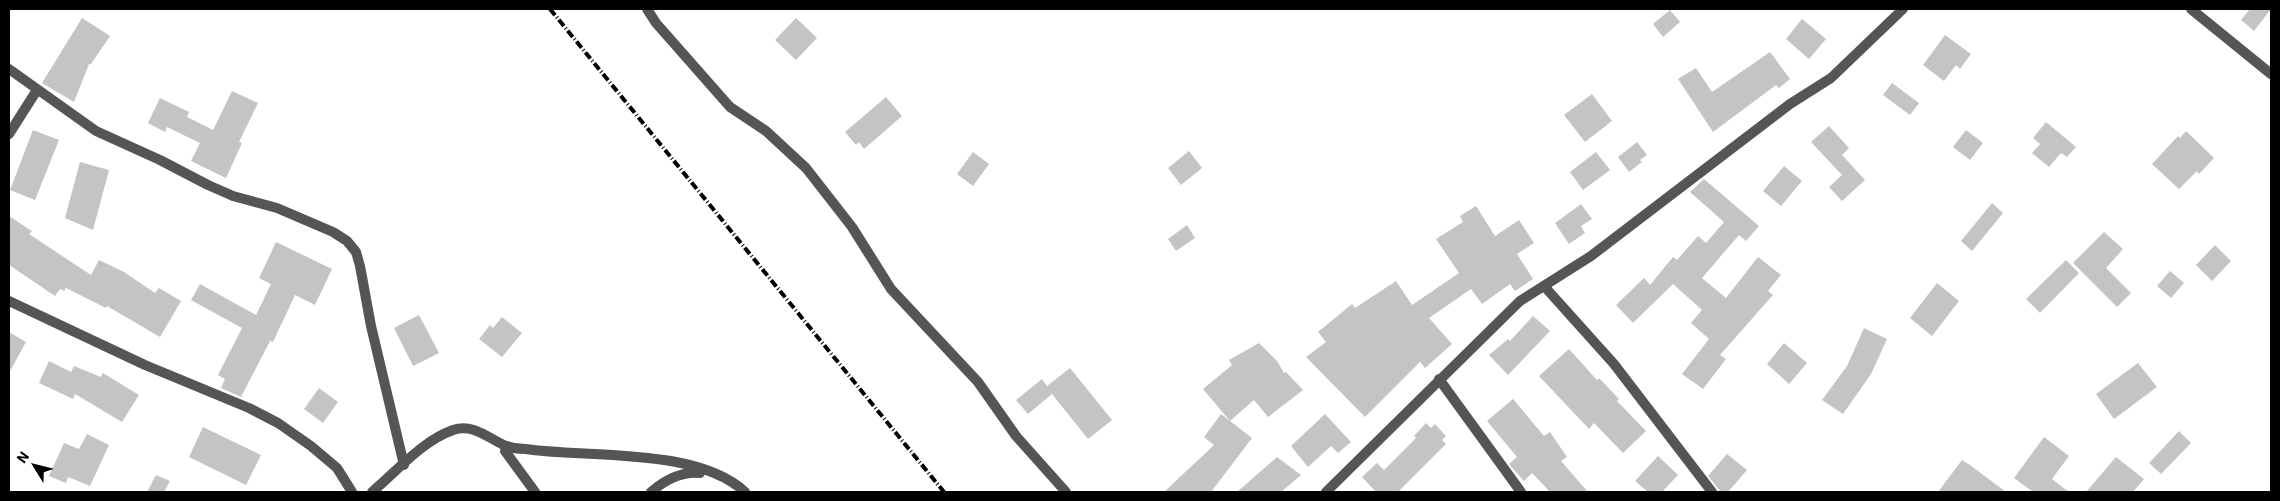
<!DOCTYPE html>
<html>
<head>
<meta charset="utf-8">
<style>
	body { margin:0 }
	#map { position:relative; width:2280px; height:501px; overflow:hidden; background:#fff; font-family:Roboto,sans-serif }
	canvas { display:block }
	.frame { position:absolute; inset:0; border:10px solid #000; pointer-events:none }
	.north { position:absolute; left:10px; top:441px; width:50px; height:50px; -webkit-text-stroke:4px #fff; paint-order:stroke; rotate:306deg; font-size:14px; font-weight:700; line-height:20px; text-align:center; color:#000 }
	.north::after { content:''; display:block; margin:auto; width:18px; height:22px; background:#000; clip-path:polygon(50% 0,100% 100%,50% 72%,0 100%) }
</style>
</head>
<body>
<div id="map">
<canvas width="2280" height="501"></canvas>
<div class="frame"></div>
<div class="north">N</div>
</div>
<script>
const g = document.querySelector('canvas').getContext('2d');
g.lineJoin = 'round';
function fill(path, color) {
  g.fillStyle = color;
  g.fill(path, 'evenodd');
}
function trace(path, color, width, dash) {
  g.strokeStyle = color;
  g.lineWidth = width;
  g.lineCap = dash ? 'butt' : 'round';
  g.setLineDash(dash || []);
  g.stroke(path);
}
fill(new Path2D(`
	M2250 9H2271L2254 31 2241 20Z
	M1670 10 1680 22 1663 37 1653 24Z
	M82 18 110 36 91 64H89L74 102 42 83Z
	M796 18 817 38 796 60 775 40Z
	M1802 19 1826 39 1809 59 1786 39Z
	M1945 35 1971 54 1960 69 1956 65 1944 81 1923 65Z
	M1770 52 1790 79 1779 88 1776 85 1713 132 1678 79 1696 68 1712 92Z
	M1892 83 1919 103 1910 115 1883 95Z
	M232 91 258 103 239 142 242 143 226 178 191 161 200 143 167 127 165 132 148 123 160 98 189 112 187 117 213 130Z
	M1592 94 1612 121 1585 142 1564 115Z
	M886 97 902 116 864 149 859 142 856 145 845 132Z
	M2046 122 2076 147 2067 157 2061 153 2049 167 2032 153 2040 144 2033 138Z
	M1829 126 1849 148 1842 155 1865 180 1842 201 1829 187 1842 175 1811 142Z
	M33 130 59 140 35 200 10 190Z
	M1966 130 1983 143 1970 160 1953 147Z
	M2186 131 2214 158 2199 174 2197 171 2179 189 2152 164 2178 136 2180 138Z
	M1637 142 1647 155 1640 160 1642 162 1629 172 1618 157Z
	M1189 151 1202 168 1181 185 1168 168Z
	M973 152 989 164 973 186 957 174Z
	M1596 152 1610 170 1583 190 1570 172Z
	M80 162 109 170 93 230 65 218Z
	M1784 166 1802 181 1781 206 1763 191Z
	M1704 179 1759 226 1746 241 1739 235 1702 278 1726 298 1758 257 1781 275 1768 291 1773 295 1720 355 1726 359 1703 389 1682 374 1709 339 1691 323 1702 310 1673 284 1633 323 1616 305 1644 278 1650 285 1673 257 1677 260 1698 236 1706 243 1724 222 1690 192Z
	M1992 203 2003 213 1972 251 1961 241Z
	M1581 204 1592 219 1581 226 1585 233 1569 244 1555 223Z
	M1476 206 1495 236 1519 220 1534 243 1517 254 1533 279 1515 291 1510 284 1482 304 1471 289 1429 318 1452 344 1425 368 1420 362 1365 417 1306 357 1326 342 1318 332 1352 304 1355 308 1396 281 1412 305 1459 273 1436 239 1463 222 1460 216Z
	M9 216 32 231 29 234 91 275 99 260 124 272 155 293 159 288 181 301 160 337 107 306 106 308 66 288 64 291 60 289 55 296 9 265Z
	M1187 225 1195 238 1176 251 1168 239Z
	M2104 232 2123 249 2106 268 2131 293 2117 307 2073 263Z
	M276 242 332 269 315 305 295 295 273 342 270 341 241 397 221 388 225 379 218 375 242 328 191 300 200 284 256 315 271 284 259 278Z
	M2215 245 2231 261 2212 281 2196 265Z
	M2066 260 2079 273 2040 313 2026 299Z
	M2170 271 2184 283 2171 298 2157 286Z
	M1937 283 1959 301 1932 336 1910 318Z
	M419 315 439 353 413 366 394 328Z
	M1533 316 1550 331 1508 375 1489 355 1508 339 1510 341Z
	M502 317 522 333 502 357 479 339 490 325 493 328Z
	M1864 328 1887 339 1871 374 1843 414 1822 400 1847 366Z
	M9 332 26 342 9 373Z
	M1259 343 1277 361 1284 373 1286 372 1303 390 1268 417 1254 400 1230 421 1203 389 1232 365 1229 360Z
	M1784 343 1807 363 1789 384 1767 364Z
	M1569 349 1597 380 1599 378 1619 399 1617 401 1646 431 1623 453 1594 423 1589 429 1539 376Z
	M49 361 71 372 74 366 101 377 103 373 139 395 122 422 75 394 73 399 39 383Z
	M2138 363 2157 387 2114 419 2096 394Z
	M1070 368 1112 420 1088 439 1052 394 1028 414 1016 400 1042 379 1047 386Z
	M319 388 338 402 323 423 304 409Z
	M1513 399 1544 436 1550 432 1567 457 1561 461 1588 492H1550L1532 473 1524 481 1514 470 1509 464 1517 457 1487 421Z
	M1221 414 1252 438 1211 492H1164L1214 445 1204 437Z
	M1325 414 1351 442 1338 453 1331 446 1308 467 1291 446Z
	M1426 423 1431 428 1435 424 1446 436 1442 440 1446 444 1398 492H1376L1362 477 1377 463 1384 470 1416 438 1414 436Z
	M203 427 261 455 246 485 189 457Z
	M2179 431 2191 443 2161 474 2149 463Z
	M87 434 109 445 90 486 68 477 66 483 49 476 64 443 79 449Z
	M2044 437 2069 456 2052 479 2069 492H2033L2014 478Z
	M1727 454 1747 470 1728 492H1721L1708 476Z
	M1658 456 1678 475 1662 492H1648L1635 481Z
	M1277 457 1301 475 1281 492H1237Z
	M2116 457 2144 479 2133 492H2086Z
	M1962 460 1970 465 2006 492H1938Z
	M156 475 170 481 164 492H147Z`), '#c4c4c4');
trace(new Path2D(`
	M647 9 656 23 730 107 766 131 806 168 852 227 891 289 978 382 1016 436 1066 492
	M2191 9 2271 74
	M9 69 96 131 160 160 208 185 233 196 277 208 333 232 347 241 356 252 360 266 371 326 404 465
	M9 134 37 90
	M1544 286 1614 364 1712 492
	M9 301 145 365 249 408 278 423 311 446 337 468 352 492
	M1439 379 1521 492
	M507 446 505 451 535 492
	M372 492C397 471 422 441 453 430 474 423 489 439 506 446 512 448 519 449 525 449 587 458 697 447 745 492
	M651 492C665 480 681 471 700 473
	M1326 492 1520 301 1591 256 1790 104 1831 78 1903 9`), '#555', 10);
trace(new Path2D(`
	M550 9 944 492`), '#000', 4, [8, 2.5, 1, 2.5]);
</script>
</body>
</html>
